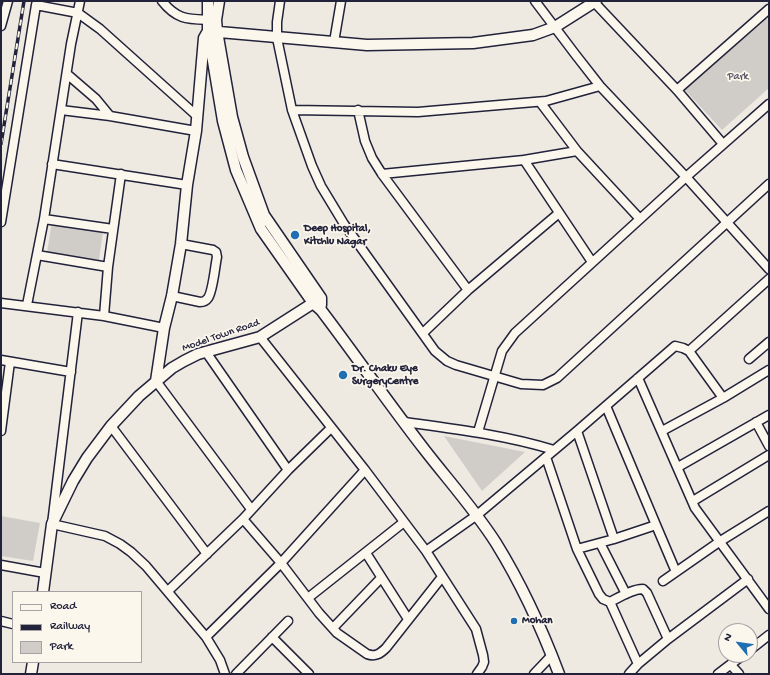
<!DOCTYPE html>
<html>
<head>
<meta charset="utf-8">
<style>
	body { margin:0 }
	#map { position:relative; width:770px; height:675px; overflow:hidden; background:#eeeae2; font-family:"Gochi Hand",sans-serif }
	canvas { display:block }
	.frame { position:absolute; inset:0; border:2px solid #22223b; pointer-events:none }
	.legend { position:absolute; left:12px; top:591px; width:130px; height:72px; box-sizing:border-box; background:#fbf7ec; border:1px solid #a4a2a5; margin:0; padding:5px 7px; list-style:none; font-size:12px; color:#22223b }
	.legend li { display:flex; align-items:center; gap:8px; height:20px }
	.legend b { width:20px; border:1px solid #a4a2a5 }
	.north { position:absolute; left:718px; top:623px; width:40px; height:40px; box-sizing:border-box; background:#fbf7ec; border:1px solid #a4a2a5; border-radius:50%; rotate:299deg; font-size:11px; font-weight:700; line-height:16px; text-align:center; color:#22223b }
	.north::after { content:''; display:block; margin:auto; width:14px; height:18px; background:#1f6fb2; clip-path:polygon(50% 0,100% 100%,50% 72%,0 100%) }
</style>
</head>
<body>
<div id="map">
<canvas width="770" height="675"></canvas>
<div class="frame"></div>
<ul class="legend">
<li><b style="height:5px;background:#fbf7ec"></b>Road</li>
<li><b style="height:5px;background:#22223b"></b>Railway</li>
<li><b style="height:11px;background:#d0cdc9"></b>Park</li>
</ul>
<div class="north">N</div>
</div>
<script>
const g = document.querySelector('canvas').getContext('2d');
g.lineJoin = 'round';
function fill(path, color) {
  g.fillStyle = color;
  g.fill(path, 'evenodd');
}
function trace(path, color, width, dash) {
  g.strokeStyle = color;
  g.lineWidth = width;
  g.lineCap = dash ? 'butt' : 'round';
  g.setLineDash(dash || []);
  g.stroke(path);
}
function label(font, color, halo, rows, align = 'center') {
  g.font = font + ' "Gochi Hand",sans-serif';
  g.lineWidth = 3.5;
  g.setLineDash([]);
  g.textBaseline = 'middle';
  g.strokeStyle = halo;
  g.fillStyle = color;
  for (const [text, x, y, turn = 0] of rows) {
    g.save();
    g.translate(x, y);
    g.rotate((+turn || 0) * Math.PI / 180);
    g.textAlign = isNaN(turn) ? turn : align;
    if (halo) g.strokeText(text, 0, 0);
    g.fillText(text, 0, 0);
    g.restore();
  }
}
fill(new Path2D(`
	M763 14 769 21V88L722 130 684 89Z
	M52 222 103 231 99 260 47 252Z
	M444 436 525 452 482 491Z
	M1 516 40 523 33 561 1 556Z`), '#d0cdc9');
const minor = new Path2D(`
	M37 1 36 5 78 13 100 29 197 116
	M162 1C178 21 189 19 213 20
	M280 1 277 22V38L292 110 312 166 321 186 344 224 435 351 447 361 456 365 521 384 543 385 557 378 769 184
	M535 1 575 54 600 86 686 177 769 269
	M594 2 677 90 723 144
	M1 26 8 1
	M334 42 341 1
	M67 74 96 99 110 116
	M677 90 769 9
	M540 102 577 151
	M61 110 110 116 196 131
	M292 110 418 112 546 101 600 86
	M358 110 365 141 372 158 382 174 468 290
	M52 164 187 185
	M382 174 524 160
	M44 219 113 229
	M1 222 36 5
	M37 255 108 267
	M592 262 524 160 577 151 640 219
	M172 296 200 302C204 302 206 301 208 298 213 291 215 266 217 257L216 252 213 250 181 244
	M1 303 104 316 164 328
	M27 305 44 219 71 44 80 1
	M78 312 52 524 105 536 120 544 131 552 146 566 206 637 220 660 225 674
	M104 316 108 267 121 174
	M423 333 468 290 559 213
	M260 337 365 470 426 551 476 629 483 655 484 662 482 667 477 674
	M689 351 769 279
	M206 352 288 470
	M749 359 769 342
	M1 360 71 372
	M638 378 695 508 769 609
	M156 381 251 509
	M606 406 656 525
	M404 422C455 429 505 435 554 450
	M756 422 769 446
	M111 426 207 554
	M1 431 10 362
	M577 431 614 539
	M662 431 723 398 769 370
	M478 432 502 351 515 333 686 177 769 104
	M546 457 577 549 599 594 603 599 610 602 638 664
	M678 467 769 415
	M693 501 769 455
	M243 519 281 563 319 613 337 633 367 654C375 657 380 654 386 648L442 577
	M600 543 626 594
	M577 549 614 539 656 525 676 572
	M426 551 477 515 577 431 675 346 683 348 689 351 723 398
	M366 553 408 619
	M1 565 45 573
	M663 581 719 542 769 511
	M168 591 243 519 288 470 331 428
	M308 598 404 522
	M610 602C620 597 632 589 643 589L647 593 668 639
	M1 621 13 624
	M333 628 381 578
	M206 637 281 563 365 470
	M272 637 309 674
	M750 650 769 635
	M731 665 739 674
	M236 674 288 621
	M534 674 552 655
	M629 674 638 664 668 639 748 579
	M718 674 743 655`);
const tertiary = new Path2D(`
	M208 1V31L223 121 236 170 261 229 313 303 321 310C356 356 389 404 424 449 448 480 475 510 496 543 522 585 542 629 559 674
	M219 1 216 20 217 31 232 117 243 157 264 215 321 298V305
	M156 381 164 328 172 296 181 244 187 185 196 131 204 38 208 31 367 45 473 43 533 35 555 27 596 1
	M43 592 52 524 73 481 87 458 111 426 139 396 172 368 184 361 198 354 260 337 321 298
	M31 674 33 662`);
trace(minor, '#22223b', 11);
trace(tertiary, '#22223b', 13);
trace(minor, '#fbf7ec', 8);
trace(tertiary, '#fbf7ec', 10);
const rail = new Path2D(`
	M1 144 24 1`);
trace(rail, '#22223b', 3.5);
trace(rail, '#fbf7ec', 2, [6]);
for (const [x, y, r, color] of [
	[295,235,5,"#1f6fb2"],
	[343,375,5,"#1f6fb2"],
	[514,621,4,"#1f6fb2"]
]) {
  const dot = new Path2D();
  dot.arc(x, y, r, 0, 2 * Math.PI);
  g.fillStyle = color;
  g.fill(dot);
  trace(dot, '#fbf7ec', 1.5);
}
label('11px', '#565566', '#fbf7ec', [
	["Park",738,77]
]);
label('bold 11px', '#22223b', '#fbf7ec', [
	["Deep Hospital,",304,229],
	["Kitchlu Nagar",304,242],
	["Dr. Chaku Eye",352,369],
	["SurgeryCentre",352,382],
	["Mohan",522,621]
], 'left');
label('11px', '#22223b', '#fbf7ec', [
	["Model Town Road",221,336,-19]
]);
</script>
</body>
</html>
